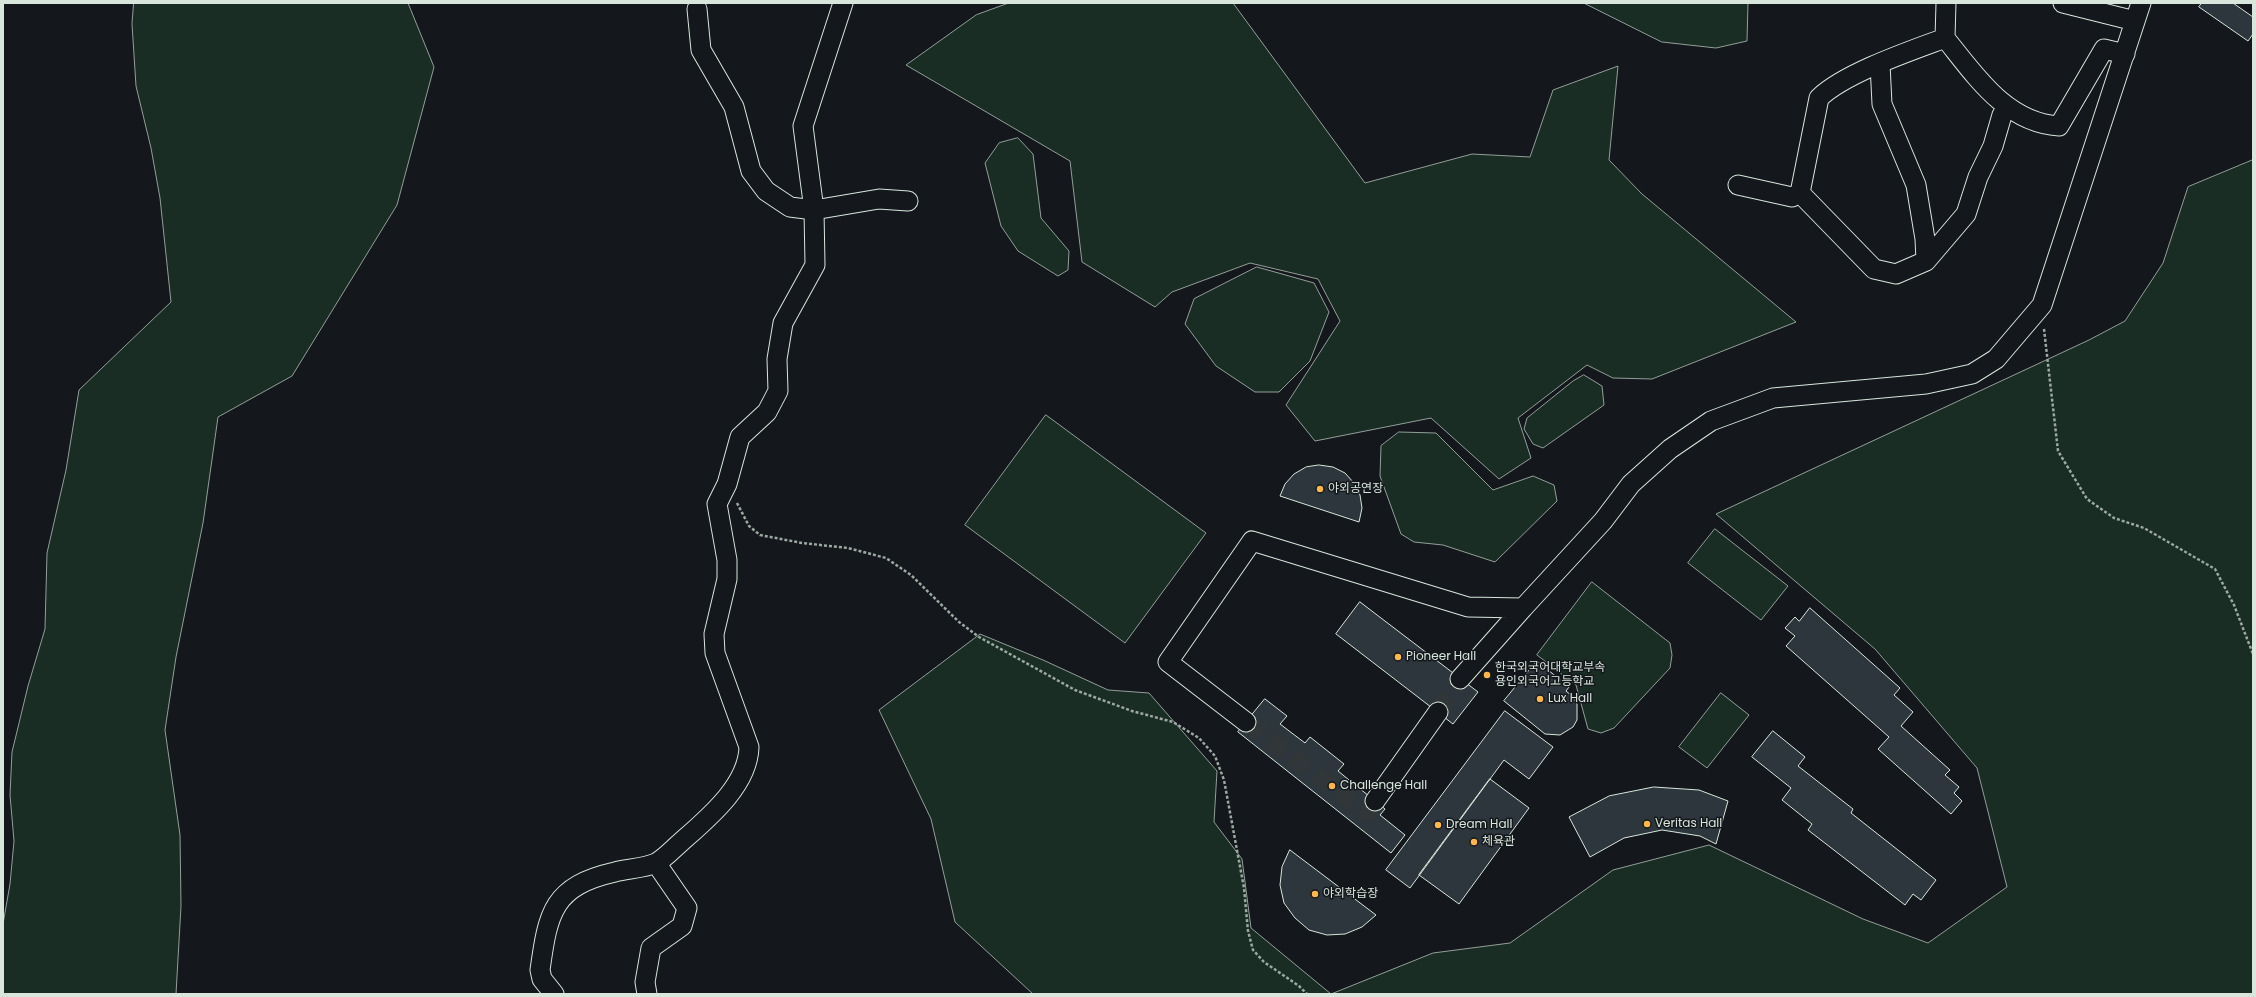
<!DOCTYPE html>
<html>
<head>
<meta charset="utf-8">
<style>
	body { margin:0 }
	#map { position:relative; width:2256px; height:997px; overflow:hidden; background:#14181c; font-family:Poppins,sans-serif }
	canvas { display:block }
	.frame { position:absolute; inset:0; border:4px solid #d8e6dc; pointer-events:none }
</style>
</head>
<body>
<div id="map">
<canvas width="2256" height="997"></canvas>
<div class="frame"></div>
</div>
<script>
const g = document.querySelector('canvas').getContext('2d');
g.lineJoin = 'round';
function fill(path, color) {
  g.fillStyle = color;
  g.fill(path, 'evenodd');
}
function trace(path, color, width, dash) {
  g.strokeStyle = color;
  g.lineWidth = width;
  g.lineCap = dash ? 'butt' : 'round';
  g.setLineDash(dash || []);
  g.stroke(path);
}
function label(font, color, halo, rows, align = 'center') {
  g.font = font + ' Poppins,"Noto Sans KR",sans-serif';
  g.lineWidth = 3;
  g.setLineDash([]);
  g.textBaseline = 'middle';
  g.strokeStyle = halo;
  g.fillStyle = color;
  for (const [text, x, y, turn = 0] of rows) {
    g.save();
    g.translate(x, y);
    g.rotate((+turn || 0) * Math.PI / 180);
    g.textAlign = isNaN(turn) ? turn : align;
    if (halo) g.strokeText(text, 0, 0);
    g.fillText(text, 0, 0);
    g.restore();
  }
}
const green = new Path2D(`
	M134 3H408L434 67 397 205 292 376 218 417 203 523 176 657 165 730 180 835 181 906 176 994H3V924L10 884 14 841 10 795 12 752 28 686 45 629 47 553 66 470 79 390 171 302 160 198 151 148 136 86 132 24Z
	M1009 3H1233L1365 183 1472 154 1530 157 1553 90 1618 66 1609 160 1642 194 1796 322 1652 379 1613 378 1587 365 1518 418 1531 458 1499 479 1431 418 1315 441 1286 405 1340 321 1318 279 1250 263 1172 292 1155 307 1082 262 1070 161 906 65 976 15Z
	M1584 3H1748L1747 41 1716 48 1662 42Z
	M1018 138 1033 154 1041 218 1069 251 1068 270 1058 276 1018 251 1001 226 985 163 999 143Z
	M2253 160V994H1033L955 922 931 819 879 710 980 634 1043 660 1108 690 1149 693 1217 771 1214 822 1242 859 1251 928 1331 994 1433 953 1510 943 1613 870 1709 845 1863 919 1928 943 2007 887 1977 768 1875 649 1716 514 2089 340 2125 321 2163 263 2188 187Z
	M1257 267 1314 283 1329 312 1310 361 1279 392H1255L1216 366 1185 324 1194 299Z
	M1584 375 1602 386 1604 405 1543 448 1533 444 1524 429 1527 418 1573 381Z
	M1046 415 1206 533 1125 643 965 525Z
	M1399 432 1436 433 1493 490 1533 476 1554 485 1557 501 1495 562 1443 545 1414 542 1401 534 1380 476 1381 446Z
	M1715 529 1788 586 1761 620 1688 563Z
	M1592 582 1670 643 1672 655 1670 668 1614 728 1601 733 1588 729 1576 685 1537 655Z
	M1721 693 1749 715 1707 768 1679 747Z`);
fill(green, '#1a2d24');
trace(green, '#939e99', 1);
const building = new Path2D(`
	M2202 3H2233L2253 17V34L2248 41 2199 7Z
	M1319 465 1333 467 1345 473 1354 483 1360 495 1362 508 1359 522 1280 496 1285 484 1294 474 1306 467Z
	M1360 602 1478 692 1453 724 1336 634Z
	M1810 608 1900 688 1894 695 1913 712 1901 726 1950 770 1945 775 1959 787 1954 793 1962 801 1951 814 1878 749 1889 737 1786 646 1795 636 1785 628 1795 617 1799 621Z
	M1537 661 1569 687 1566 691 1572 696 1577 704V720L1573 727 1560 735 1545 734 1504 701Z
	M1265 699 1287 716 1280 724 1305 743 1310 737 1344 764 1338 771 1385 809 1380 815 1405 835 1391 853 1238 732Z
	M1505 711 1553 747 1529 779 1504 760 1410 888 1386 870Z
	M1773 731 1805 757 1798 766 1853 809 1851 813 1936 880 1921 900 1913 894 1905 905 1808 830 1812 824 1782 800 1791 788 1752 757Z
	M1490 779 1529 808 1459 904 1419 875Z
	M1654 787 1699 790 1728 801 1716 844 1700 836 1662 830 1624 838 1590 857 1569 817 1609 796Z
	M1290 850 1376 915 1362 927 1345 934 1327 935 1309 930 1295 918 1284 903 1280 885 1282 867Z`);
fill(building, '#2c363c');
trace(building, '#d8e6dc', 1);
trace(new Path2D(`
	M1438 712 1460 679
	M1246 722 1367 813 1375 801`), '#313739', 19, [19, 10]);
const minor = new Path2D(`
	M1946 3 1945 38C1975 75 2006 123 2059 126L2104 49 2125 54
	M2063 3 2135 21
	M697 9 701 50 734 107 751 171 766 191 790 207 814 210 879 199 908 201
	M1945 38C1910 51 1845 73 1819 98L1800 193 1874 269 1896 274 1926 261 1966 214 1978 177 1993 146 2002 115 2007 108
	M1880 64 1882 104 1916 185 1925 239 1926 261
	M1738 185 1792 197 1800 193
	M1460 679 1523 608
	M1246 722 1168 662 1252 541 1468 607 1523 608 1603 521 1631 484 1670 449 1711 421 1773 398 1926 384 1972 374 1996 359 2042 305 2141 3
	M1375 801 1438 712
	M554 994 542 979 540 970C548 912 553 886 615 872 627 869 645 868 656 863 665 858 673 849 680 843 707 819 748 786 749 747L715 653 714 634 727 579V560L717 504 727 484 740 437 767 412 778 391 777 359 783 323 815 265 814 210 803 126 843 3
	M647 994 645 982 651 948 682 926 687 908 656 863`);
trace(minor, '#d8e6dc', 21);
trace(new Path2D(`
	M2044 329 2058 451 2087 499 2114 518 2144 528 2215 569 2234 605 2253 654
	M737 503 749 526 760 535 802 543 848 548 886 558 911 575 959 622 979 637 1075 690 1132 711 1173 722 1199 738 1215 756 1224 780 1244 888 1248 931 1253 950 1264 962 1299 986 1307 994`), '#9da8a2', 2.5, [3, 2]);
trace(minor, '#14181c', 19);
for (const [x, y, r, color] of [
	[1320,489,4,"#ffb74d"],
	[1398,657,4,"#ffb74d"],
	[1487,675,4,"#ffb74d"],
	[1540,699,4,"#ffb74d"],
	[1332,786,4,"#ffb74d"],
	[1647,824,4,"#ffb74d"],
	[1438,825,4,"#ffb74d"],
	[1474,842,4,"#ffb74d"],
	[1315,894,4,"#ffb74d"]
]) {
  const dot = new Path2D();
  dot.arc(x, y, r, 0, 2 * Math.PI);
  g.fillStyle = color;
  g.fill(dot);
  trace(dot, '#14181c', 1.5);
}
label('12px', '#d8e6dc', '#14181c', [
	["야외공연장",1328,489],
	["Pioneer Hall",1406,657],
	["한국외국어대학교부속",1495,668],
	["용인외국어고등학교",1495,682],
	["Lux Hall",1548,699],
	["Challenge Hall",1340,786],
	["Veritas Hall",1655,824],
	["Dream Hall",1446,825],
	["체육관",1482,842],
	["야외학습장",1323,894]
], 'left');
</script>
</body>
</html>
